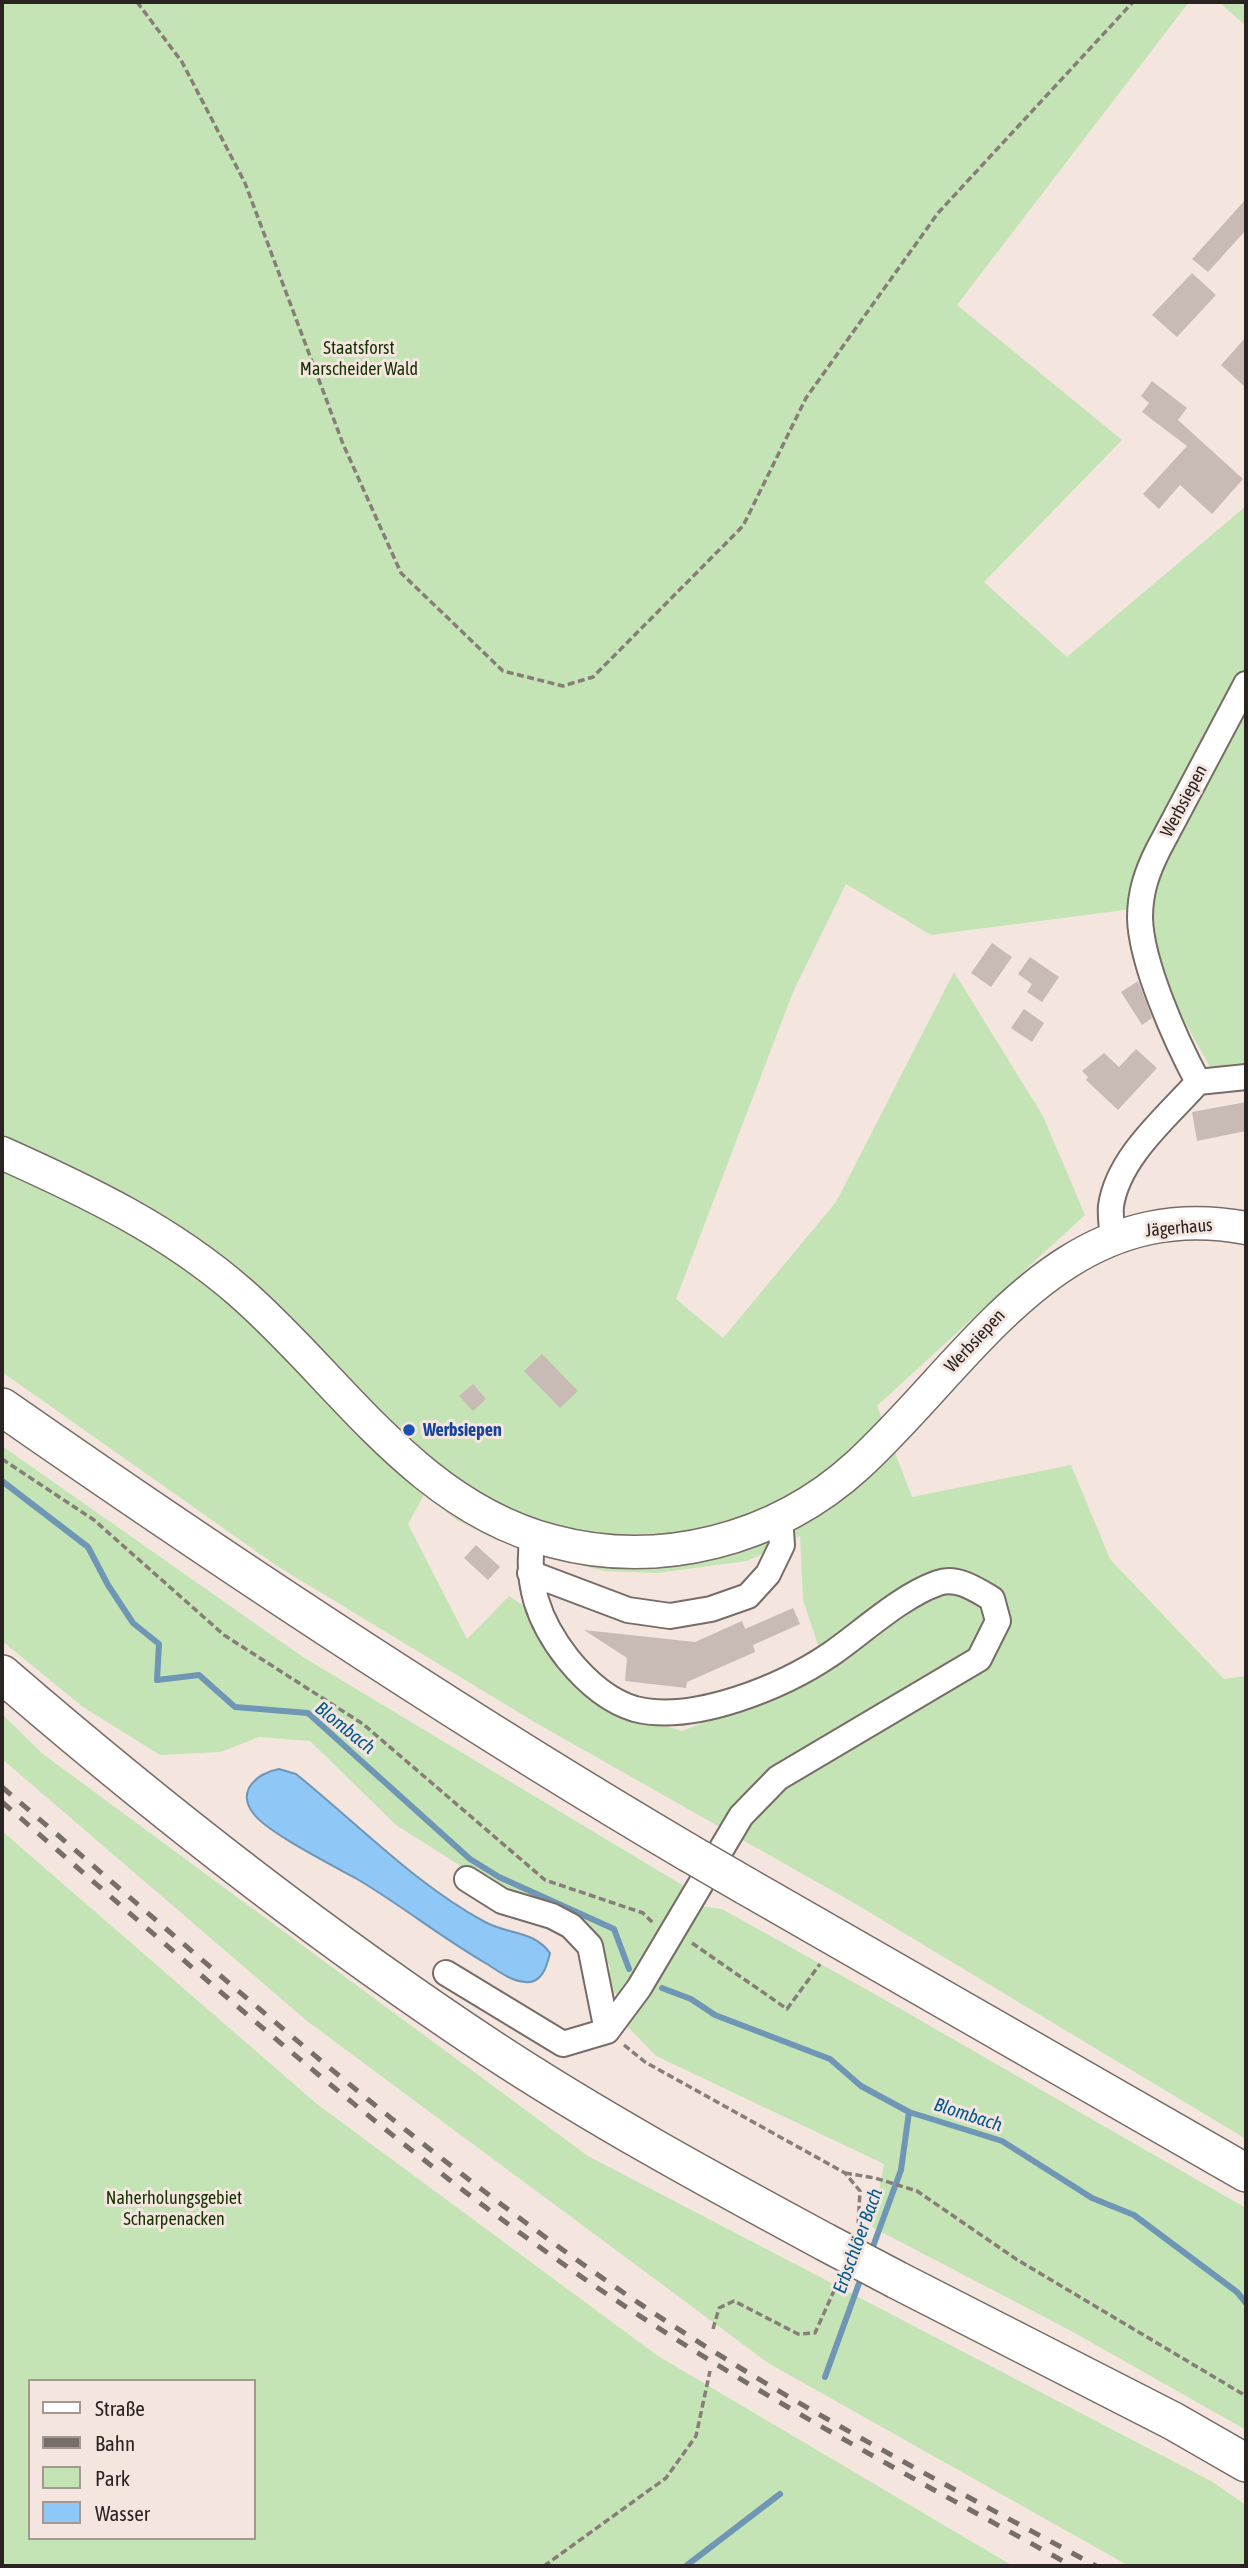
<!DOCTYPE html>
<html>
<head>
<meta charset="utf-8">
<style>
	body { margin:0 }
	#map { position:relative; width:1248px; height:2568px; overflow:hidden; background:#f4e6df; font-family:"Asap Condensed",sans-serif }
	canvas { display:block }
	.frame { position:absolute; inset:0; border:4px solid #292422; pointer-events:none }
	.legend { position:absolute; left:28px; top:2379px; width:228px; height:161px; box-sizing:border-box; background:#f4e6df; border:2px solid #a39893; margin:0; padding:9px 12px; list-style:none; font-size:21px; color:#292422 }
	.legend li { display:flex; align-items:center; gap:14px; height:35px }
	.legend b { width:35px; border:2px solid #a39893 }
</style>
</head>
<body>
<div id="map">
<canvas width="1248" height="2568"></canvas>
<div class="frame"></div>
<ul class="legend">
<li><b style="height:9px;background:#fff"></b>Straße</li>
<li><b style="height:9px;background:#776e6a"></b>Bahn</li>
<li><b style="height:19px;background:#c5e4b6"></b>Park</li>
<li><b style="height:19px;background:#8fc7f6"></b>Wasser</li>
</ul>
</div>
<script>
const g = document.querySelector('canvas').getContext('2d');
g.lineJoin = 'round';
function fill(path, color) {
  g.fillStyle = color;
  g.fill(path, 'evenodd');
}
function trace(path, color, width, dash) {
  g.strokeStyle = color;
  g.lineWidth = width;
  g.lineCap = dash ? 'butt' : 'round';
  g.setLineDash(dash || []);
  g.stroke(path);
}
function label(font, color, halo, rows, align = 'center') {
  g.font = font + ' "Asap Condensed",sans-serif';
  g.lineWidth = 6;
  g.setLineDash([]);
  g.textBaseline = 'middle';
  g.strokeStyle = halo;
  g.fillStyle = color;
  for (const [text, x, y, turn = 0] of rows) {
    g.save();
    g.translate(x, y);
    g.rotate((+turn || 0) * Math.PI / 180);
    g.textAlign = isNaN(turn) ? turn : align;
    if (halo) g.strokeText(text, 0, 0);
    g.fillText(text, 0, 0);
    g.restore();
  }
}
fill(new Path2D(`
	M2 2H1189L957 305 1122 440 984 582 1067 657 1246 506V1063L1210 1067 1161 979 1148 907 931 935 846 884 793 992 676 1299 723 1338 836 1202 954 972 1043 1116 1085 1215 877 1406 912 1497 1071 1465 1110 1559 1224 1679 1246 1676V2139L854 1903 536 1723 277 1566 2 1372ZM424 1495 458 1521 496 1540 558 1560 605 1571 657 1573 747 1561 800 1536 803 1600 823 1660 757 1702 682 1731 633 1716 533 1612 509 1596 467 1639 408 1524Z
	M1219 2H1246V26Z
	M2 1446 303 1657 684 1886 621 1999 610 1989V1967L582 1926 514 1900 396 1825 310 1741 259 1737 221 1752 160 1755 83 1707 2 1641Z
	M2 1714 43 1754 588 2156 1211 2481 1246 2505V2566H1129L768 2363 307 2021 2 1759Z
	M2 1831 317 2104 658 2356 1013 2566H2ZM30 2381H254V2538H30Z
	M700 1906 722 1909 880 1997 1246 2208V2430L1073 2332 872 2227 884 2164 656 2056 627 2026Z`), '#c5e4b6');
const water = new Path2D(`
	M279 1769 296 1774C358 1824 415 1884 485 1922 509 1935 533 1930 550 1953 547 1966 542 1984 525 1982 511 1981 498 1971 487 1964 442 1938 401 1905 357 1879 334 1866 266 1832 253 1813 236 1790 258 1773 279 1769Z`);
fill(water, '#8fc7f6');
trace(water, '#7096b6', 2);
trace(new Path2D(`
	M2 1481 88 1547 108 1585 133 1623 159 1644 157 1680 199 1675 235 1707 308 1713 470 1859 499 1877 614 1929 629 1969
	M662 1988 691 1999 715 2015 830 2059 861 2086 909 2112 1002 2141 1092 2198 1134 2215 1237 2292 1246 2303
	M871 2252 901 2170 909 2112
	M825 2377 862 2275
	M686 2566 780 2494`), '#7096b6', 6);
fill(new Path2D(`
	M1246 199V230L1208 272 1192 259Z
	M1192 273 1216 295 1177 337 1152 315Z
	M1246 337V388L1221 365Z
	M1152 381 1187 408 1178 420 1243 479 1212 514 1180 485 1159 509 1143 494 1187 446 1142 412 1149 403 1141 396Z
	M992 943 1012 957 991 987 971 973Z
	M1030 957 1059 977 1042 1002 1027 992 1032 984 1018 974Z
	M1138 981 1152 1018 1142 1025 1121 992Z
	M1024 1009 1044 1023 1032 1042 1011 1028Z
	M1136 1049 1157 1068 1118 1110 1086 1080 1088 1077 1082 1071 1104 1053 1119 1067Z
	M1246 1102V1131L1197 1141 1192 1112Z
	M542 1354 578 1391 560 1408 524 1371Z
	M473 1384 486 1399 473 1411 459 1396Z
	M476 1545 500 1567 488 1580 464 1558Z
	M793 1608 800 1624 753 1645 755 1652 687 1682 686 1688 625 1681 627 1658 584 1630 695 1642 742 1621 745 1629Z`), '#c8bbb5');
const minor = new Path2D(`
	M1198 1082C1176 1041 1141 963 1140 918 1140 892 1147 872 1158 850L1246 684
	M1198 1082 1246 1077
	M1113 1238C1112 1228 1110 1216 1111 1206 1118 1157 1167 1117 1198 1082
	M530 1573 628 1610 670 1616 711 1609 748 1596 768 1574 782 1545 780 1518
	M467 1879 502 1901 552 1916 571 1926 590 1946 607 2031
	M446 1973 563 2044 607 2031 639 1988 741 1816 778 1778 979 1659 998 1621 992 1599C977 1590 957 1576 938 1583 901 1596 864 1631 831 1654 784 1686 694 1724 635 1709 608 1701 585 1680 568 1659 538 1621 525 1583 533 1535`);
const major = new Path2D(`
	M2 1153C87 1191 169 1230 240 1292 340 1379 415 1505 552 1541 659 1570 776 1540 858 1465 974 1358 1060 1193 1246 1228`);
const highway = new Path2D(`
	M2 1407C226 1563 453 1714 689 1853
	M2 1674C157 1808 319 1935 490 2048 598 2119 712 2181 825 2242
	M746 1886 1246 2173
	M897 2280 1173 2421 1246 2463`);
trace(minor, '#786c67', 28);
trace(major, '#786c67', 35);
trace(highway, '#786c67', 40);
trace(new Path2D(`
	M137 2 182 62 245 183 343 444 401 573 503 671 563 686 593 677 743 526 806 398 938 213 1133 2
	M2 1459 94 1520 224 1635 363 1724 545 1880 643 1913 653 1923
	M692 1943 787 2009 820 1964
	M624 2045 645 2062 845 2173 860 2191 858 2226
	M845 2173 875 2178 917 2191 1016 2259 1246 2396
	M713 2329 719 2308 734 2301 798 2334 815 2333 837 2284
	M544 2566 666 2478 696 2436 710 2371`), '#877e7a', 3.5, [7, 3.5]);
trace(minor, '#fff', 24);
trace(major, '#fff', 32);
trace(highway, '#fff', 37);
trace(new Path2D(`
	M2 1787C206 1962 405 2143 627 2295 776 2397 938 2480 1096 2566
	M2 1802C189 1964 373 2131 576 2273 734 2383 904 2473 1072 2566`), '#776e6a', 5, [12, 12]);
const highwayBridge = new Path2D(`
	M689 1853 746 1886
	M825 2242 897 2280`);
trace(highwayBridge, '#786c67', 40, []);
trace(highwayBridge, '#fff', 37);
for (const [x, y, r, color] of [
	[409,1430,7,"#1a4fb4"]
]) {
  const dot = new Path2D();
  dot.arc(x, y, r, 0, 2 * Math.PI);
  g.fillStyle = color;
  g.fill(dot);
  trace(dot, '#f4e6df', 2.5);
}
label('18px', '#133200', '#f4e6df', [
	["Staatsforst",359,348],
	["Marscheider Wald",359,369],
	["Naherholungsgebiet",174,2198],
	["Scharpenacken",174,2219]
]);
label('18px', '#292422', '#f4e6df', [
	["Werbsiepen",1184,801,-62],
	["Jägerhaus",1179,1228,-5],
	["Werbsiepen",975,1341,-47]
]);
label('bold 18px', '#164399', '#f4e6df', [
	["Werbsiepen",423,1430]
], 'left');
label('italic 19px', '#01598e', '#f4e6df', [
	["Blombach",345,1728,39],
	["Blombach",968,2115,18],
	["Erbschlöer Bach",858,2241,-70]
]);
</script>
</body>
</html>
